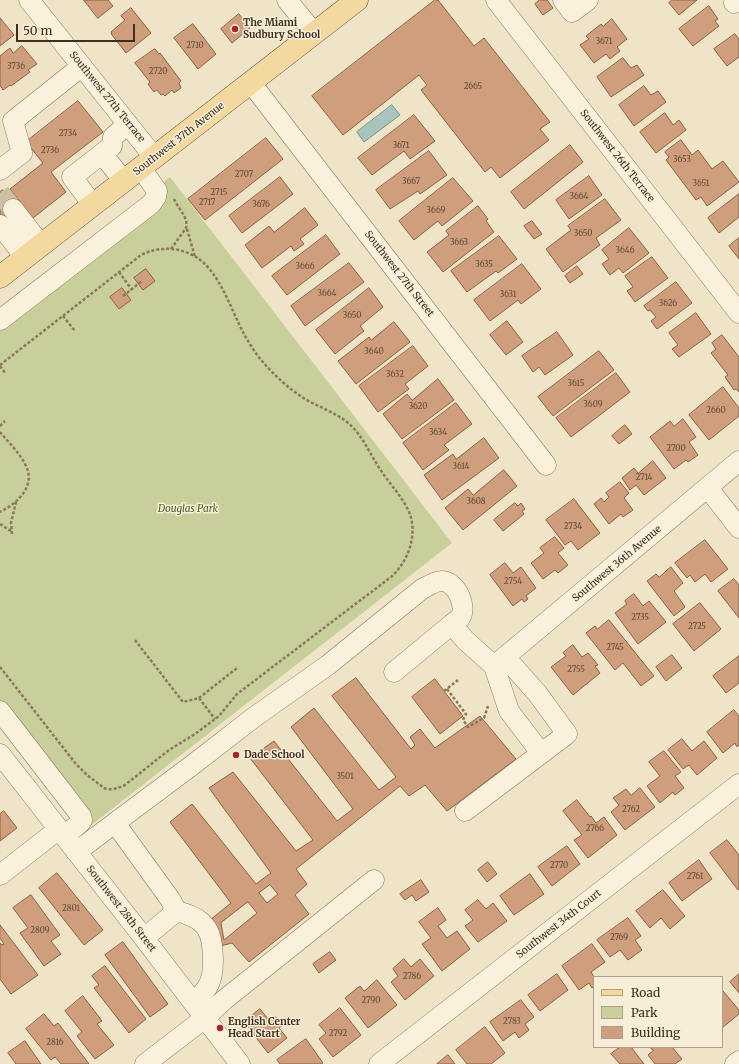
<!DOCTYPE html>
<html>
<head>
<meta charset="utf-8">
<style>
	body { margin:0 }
	#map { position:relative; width:739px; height:1064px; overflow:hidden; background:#f0e4c8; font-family:Merriweather,serif }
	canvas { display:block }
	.legend { position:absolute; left:593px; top:976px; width:130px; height:72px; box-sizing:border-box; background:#f7eed8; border:1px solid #ada18e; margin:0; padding:5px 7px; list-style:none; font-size:12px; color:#3d2e20 }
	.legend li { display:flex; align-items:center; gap:8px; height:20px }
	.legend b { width:20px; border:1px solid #ada18e }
	.scale { position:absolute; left:16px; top:24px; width:119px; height:18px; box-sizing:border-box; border:2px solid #3d2e20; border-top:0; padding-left:5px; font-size:12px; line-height:14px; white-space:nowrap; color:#3d2e20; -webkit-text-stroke:3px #f7eed8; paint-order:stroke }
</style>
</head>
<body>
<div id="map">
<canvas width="739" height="1064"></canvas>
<ul class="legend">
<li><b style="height:5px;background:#f3d9a0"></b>Road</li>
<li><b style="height:11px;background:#c9cf9b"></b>Park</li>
<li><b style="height:11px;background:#cf9f7d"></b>Building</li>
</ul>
<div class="scale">50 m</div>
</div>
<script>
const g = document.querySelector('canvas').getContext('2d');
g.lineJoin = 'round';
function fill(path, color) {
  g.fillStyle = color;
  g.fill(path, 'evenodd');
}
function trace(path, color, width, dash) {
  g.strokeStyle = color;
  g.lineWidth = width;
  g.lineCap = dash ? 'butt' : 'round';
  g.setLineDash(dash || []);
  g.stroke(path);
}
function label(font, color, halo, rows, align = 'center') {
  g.font = font + ' Merriweather,serif';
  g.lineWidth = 3;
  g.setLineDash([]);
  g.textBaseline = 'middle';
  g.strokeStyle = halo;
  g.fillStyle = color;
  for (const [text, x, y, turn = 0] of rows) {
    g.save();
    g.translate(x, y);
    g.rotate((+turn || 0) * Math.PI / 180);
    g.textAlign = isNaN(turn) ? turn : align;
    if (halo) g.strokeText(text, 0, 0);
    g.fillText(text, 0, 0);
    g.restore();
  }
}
fill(new Path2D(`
	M170 177 452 543 85 830 0 722V309Z`), '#c9cf9b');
const water = new Path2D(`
	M392 105 400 115 364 142 357 132Z`);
fill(water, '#a9c4bc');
trace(water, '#6f938a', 1);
const building = new Path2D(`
	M84 0H108L113 6 98 18Z
	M435 0H438L474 46 484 38 550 122 540 129 549 140 500 178 491 167 485 172 421 90 427 85 419 75 343 135 312 96Z
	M540 0H547L553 8 543 15 535 4Z
	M672 0H697L679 15 669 3Z
	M709 6 718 19 715 21 719 26 693 46 679 29Z
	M131 8 151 33 126 53 112 35 111 32 125 20 121 16Z
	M239 14 250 28 232 43 221 29Z
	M0 18 14 35 0 46Z
	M612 19 627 39 617 47 620 51 610 59 606 54 594 63 580 45 589 39 586 36 601 24 603 26Z
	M193 24 216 54 198 69 174 38Z
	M735 34 739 39V57L727 66 714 49Z
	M22 46 37 64 28 70 30 72 11 86 10 85 3 90 0 85V56L10 48 13 53Z
	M155 49 159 54 160 53 181 81 179 83 181 88 174 93 172 90 165 96 163 94 161 95 157 90 154 92 148 84 150 82 135 63Z
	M623 58 631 68 637 65 644 75 611 97 597 77Z
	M644 86 651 95 658 91 666 102 634 126 619 105Z
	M78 101 103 132 51 172 66 192 33 218 10 189 43 163 26 142Z
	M665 113 673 125 679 120 686 130 656 153 640 132Z
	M414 115 435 141 410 159 404 151 372 175 358 158Z
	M266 138 283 159 205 220 188 199Z
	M681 140 692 155 698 150 712 169 723 161 739 182 707 206 701 197 696 200 666 160 669 157 665 152Z
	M570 145 583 162 524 209 511 192Z
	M429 151 447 175 420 194 418 191 390 209 376 190Z
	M589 176 602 195 569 219 556 200Z
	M280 177 293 194 242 233 229 216Z
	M453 178 473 201 442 226 438 221 414 240 399 221Z
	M3 190 16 207 0 219V192Z
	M739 194V217L719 233 708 218Z
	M605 199 621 220 596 238 600 245 563 272 546 249 571 230 568 226Z
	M478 206 488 219 486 221 494 232 443 272 427 252 449 235 446 231Z
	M305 208 318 225 300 239 304 244 294 251 291 246 262 268 245 245 269 226 274 232Z
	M532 221 542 234 534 239 524 226Z
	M629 228 649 253 623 273 619 268 610 275 602 264 609 259 602 250Z
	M326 235 340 254 287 295 272 276Z
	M499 236 517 259 498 273 496 271 467 292 451 271Z
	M739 238V259L729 246Z
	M652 257 668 278 635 302 627 291 633 287 625 276Z
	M349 263 364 282 305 326 291 306Z
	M522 264 541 289 521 304 518 300 490 321 474 300Z
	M577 266 583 274 570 283 565 276Z
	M146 269 155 281 143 290 134 278Z
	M676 282 692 303 657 329 651 321 656 317 650 310 648 311 644 306Z
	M122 288 131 300 119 309 110 297Z
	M369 288 383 307 360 326 364 331 335 354 316 330Z
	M696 313 711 334 679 357 672 349 678 345 669 333Z
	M507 321 523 342 506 355 490 335Z
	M394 322 410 342 356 384 338 361 369 337 371 340Z
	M557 332 573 355 545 375 539 367 533 372 522 356Z
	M722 335 739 357V392L736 389 734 390 725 377 728 375 711 353 716 349 712 343Z
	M413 346 428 366 405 384 409 389 378 412 359 386Z
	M599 351 614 370 553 416 538 397Z
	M616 373 630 392 571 437 556 418Z
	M438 379 454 400 402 439 383 414 407 394 412 400Z
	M723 387 739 408V416L709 440 689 415Z
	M456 403 472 424 444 445 449 450 423 470 403 443Z
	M683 419 696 437 689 442 698 455 688 462 686 460 674 469 650 437 670 421 674 426Z
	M625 425 632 434 619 444 612 436Z
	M484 438 499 458 442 500 424 475 453 454 456 459Z
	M653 461 666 478 644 495 636 485 630 490 622 478 634 468 638 473Z
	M504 470 517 486 463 530 445 508 468 489 473 495Z
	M620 482 629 493 624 498 633 510 623 517 621 514 609 524 594 504 601 498 604 502 609 497 606 493Z
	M574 499 600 533 578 550 571 541 565 545 546 520Z
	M515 503 518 506 521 503 525 509 522 511 524 514 503 531 494 520Z
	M555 537 564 548 558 553 568 565 558 573 555 570 543 579 531 563 544 553 540 548Z
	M705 540 728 569 711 582 705 574 695 582 690 575 687 578 675 563Z
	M505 563 513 573 521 567 536 588 526 596 528 599 524 602 522 599 513 606 490 575Z
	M671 567 683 583 674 591 685 607 674 616 647 581 656 574 659 577Z
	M734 579 739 585V618L718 591Z
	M634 594 643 606 649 601 666 622 638 644 615 613 627 604 625 601Z
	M700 603 721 629 694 651 673 624Z
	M609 620 654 676 641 686 623 663 615 670 586 633 595 626 597 629Z
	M573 645 582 657 588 653 598 665 595 666 600 673 573 695 551 667 566 656 563 653Z
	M672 655 682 668 666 681 656 667Z
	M739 656V683L726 693 713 676Z
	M356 678 411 749 415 745 410 737 420 729 435 748 480 716 516 759 447 811 425 785 409 796 400 786 296 869 307 884 295 895 309 914 249 962 232 943 220 946 210 920 231 903 170 822 192 804 256 884 271 873 209 788 233 772 296 851 313 840 250 758 274 741 337 821 353 809 291 727 314 708 379 790 396 777 332 696ZM270 885 278 894 267 903 259 893ZM248 902 257 913 224 940 221 923Z
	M435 679 463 716 440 734 412 697Z
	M734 710 739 716V745L737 747 735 743 723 753 707 732Z
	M682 739 692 751 704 741 717 758 697 775 689 765 683 769 668 750Z
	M664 751 681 772 675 776 684 788 675 795 673 792 660 803 647 786 660 776 649 762Z
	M640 788 655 807 625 830 611 812 619 805 613 798 626 789 631 795Z
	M577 800 590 817 591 816 596 823 604 817 617 835 588 858 574 840 582 835 563 811Z
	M4 811 17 828 0 841V814Z
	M727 840 739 855V889L738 890 710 853Z
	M567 846 580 864 552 886 538 867Z
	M699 860 712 879 682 901 669 883Z
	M488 862 497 874 487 882 478 870Z
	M57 873 103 930 84 945 39 888Z
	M530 874 544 894 514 915 500 896Z
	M421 880 429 892 416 901 412 895 405 900 400 894Z
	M663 890 685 916 670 929 661 918 650 928 636 911Z
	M31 895 60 935 51 941 61 954 44 966 20 933 28 928 13 908Z
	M478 900 486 909 493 903 507 921 478 942 465 926 473 920 465 910Z
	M438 908 446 920 438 926 447 938 457 931 470 949 442 971 422 944 431 938 419 922Z
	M628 918 641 936 635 940 642 950 628 960 620 950 610 957 597 940Z
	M0 925 38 975 11 994 0 979V943L2 945 4 944 0 938Z
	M123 942 168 1004 150 1017 105 955Z
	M592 944 605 962 591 972 594 977V986L592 988 589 983 579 990 562 966Z
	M330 952 336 960 319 973 313 964Z
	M404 959 411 967 420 959 434 976 405 1000 391 982 398 976 393 969Z
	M105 966 146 1019 129 1033 94 988 99 985 92 976Z
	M557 974 568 990 540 1011 528 995Z
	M739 974V993L730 982Z
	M377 980 397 1005 368 1028 345 998 360 986 364 991Z
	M722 991H723L739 1010V1014L722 1028Z
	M83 996 102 1021 97 1024 114 1045 95 1059 77 1036 82 1032 65 1011Z
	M521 1000 534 1017 525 1024 529 1030 519 1038 515 1032 503 1041 490 1022Z
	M340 1008 361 1035 333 1057 319 1039 326 1033 319 1025Z
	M260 1009 269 1020 275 1016 283 1025 279 1028 287 1038 268 1053 244 1022Z
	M44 1014 54 1026 58 1023 89 1064H61L55 1057 51 1060 26 1029Z
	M485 1027 505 1053 491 1064H467L456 1050Z
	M306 1039 323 1063 321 1064H280L277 1060Z
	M25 1041 41 1064H16L8 1053Z
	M620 1047H631L644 1064H620L611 1054Z
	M650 1047H672L682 1059 675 1064H655L648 1055 653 1051Z
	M448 1055 455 1064H437Z`);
fill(building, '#cf9f7d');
trace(building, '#8d5f41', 1);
trace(new Path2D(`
	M0 193 13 209`), '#ccc0a6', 20, [20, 10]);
const minor = new Path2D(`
	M29 0 154 157
	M287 0 314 33
	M496 0 739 313
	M563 0 572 12 588 0
	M734 3 738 0
	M251 83 546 465
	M102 154 124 181
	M0 170 22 153 13 121 82 66
	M93 205 72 177 112 146 113 137 128 124
	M13 209 41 245
	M0 225 25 257
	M0 320 151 204 156 197 157 191 141 168
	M708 488 739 528
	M494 666 739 461
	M394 672 452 624 465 640 494 666 509 711 541 753
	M0 711 81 816 82 820 80 823 64 836
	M0 754 144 938 240 1064
	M465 811 567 734 537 693 505 657
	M115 823 170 899 174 906 172 915 144 938
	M76 852 195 763 253 718 328 665 422 589C428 586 435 581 442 581 456 581 468 607 460 618 458 620 454 622 452 624
	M0 875 59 829
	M173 910C183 913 193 915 201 922 203 924 206 927 207 929 214 940 215 972 209 984 206 991 199 997 194 1003
	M145 1064 205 1018 224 1000 374 880
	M379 1064 739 784
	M735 1064 739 1061`);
const major = new Path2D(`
	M0 277 357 0`);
trace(minor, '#8d765c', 21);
trace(major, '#5b4430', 23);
trace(new Path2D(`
	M187 229 195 257
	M171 249 186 228C189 218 178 208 174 199
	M119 272 132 290
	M123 296 142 281
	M63 316 75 331
	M0 365 141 255C159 246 180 247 196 257 220 272 231 310 244 334 249 343 255 353 262 361 274 375 289 389 305 399 319 407 334 412 347 422 363 435 369 453 380 469 388 482 399 493 406 506 420 529 410 560 391 577L237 694 219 716 195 734 169 750 125 785C118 788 111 791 104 788L87 775 76 764 0 667
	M0 366 6 374
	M0 426 5 421
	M0 432C8 442 19 452 25 464 37 485 18 503 0 512
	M0 524 11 531
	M12 534 11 523 16 502
	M135 640 183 702 199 698 215 719
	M447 689 466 714 463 720 468 727 484 718 488 706
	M444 691 458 680
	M199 698 237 668`), '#8d765c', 2.5, [3, 2]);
trace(minor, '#faf1dc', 20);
trace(major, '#f3d9a0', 22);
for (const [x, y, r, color] of [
	[235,29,4,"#9e2a2b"],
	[236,755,4,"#9e2a2b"],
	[220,1028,4,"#9e2a2b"]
]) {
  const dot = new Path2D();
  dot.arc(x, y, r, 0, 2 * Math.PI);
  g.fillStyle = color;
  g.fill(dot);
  trace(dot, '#f7eed8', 1.5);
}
label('8px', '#624a37', null, [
	["3671",604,42],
	["2710",195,46],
	["3736",16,67],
	["2720",158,72],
	["2665",473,87],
	["2734",68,134],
	["3671",401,146],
	["2736",50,151],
	["3653",682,160],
	["2707",244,175],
	["3667",411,182],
	["3651",701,184],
	["2715",219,193],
	["3664",579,197],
	["2717",207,203],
	["3676",261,205],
	["3669",436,211],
	["3650",583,234],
	["3663",459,243],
	["3646",625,251],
	["3635",484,265],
	["3666",305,267],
	["3664",327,294],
	["3631",508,295],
	["3626",668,304],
	["3650",352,316],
	["3640",374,352],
	["3632",395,375],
	["3615",576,384],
	["3609",593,405],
	["3620",418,407],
	["2660",716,411],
	["3634",438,433],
	["2700",676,449],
	["3614",461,467],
	["2714",644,478],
	["3608",476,502],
	["2734",573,527],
	["2754",513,582],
	["2735",640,618],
	["2725",697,627],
	["2745",615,648],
	["2755",576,670],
	["3501",345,777],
	["2762",631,810],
	["2766",595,829],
	["2770",559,866],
	["2761",695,877],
	["2801",71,909],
	["2809",40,931],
	["2769",619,938],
	["2786",412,977],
	["2790",371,1001],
	["2783",512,1022],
	["2792",338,1034],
	["2816",55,1043]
]);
label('bold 10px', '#3d2e20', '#f7eed8', [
	["The Miami",243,23],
	["Sudbury School",243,35],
	["Dade School",244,755],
	["English Center",228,1022],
	["Head Start",228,1034]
], 'left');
label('10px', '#3d2e20', '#f7eed8', [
	["Southwest 27th Terrace",107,97,51],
	["Southwest 37th Avenue",179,139,-38],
	["Southwest 26th Terrace",617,156,52],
	["Southwest 27th Street",399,274,52],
	["Southwest 36th Avenue",617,564,-40],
	["Southwest 28th Street",121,909,52],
	["Southwest 34th Court",559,924,-38]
]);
label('italic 10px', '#4d5a26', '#f7eed8', [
	["Douglas Park",188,509]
]);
</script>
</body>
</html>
